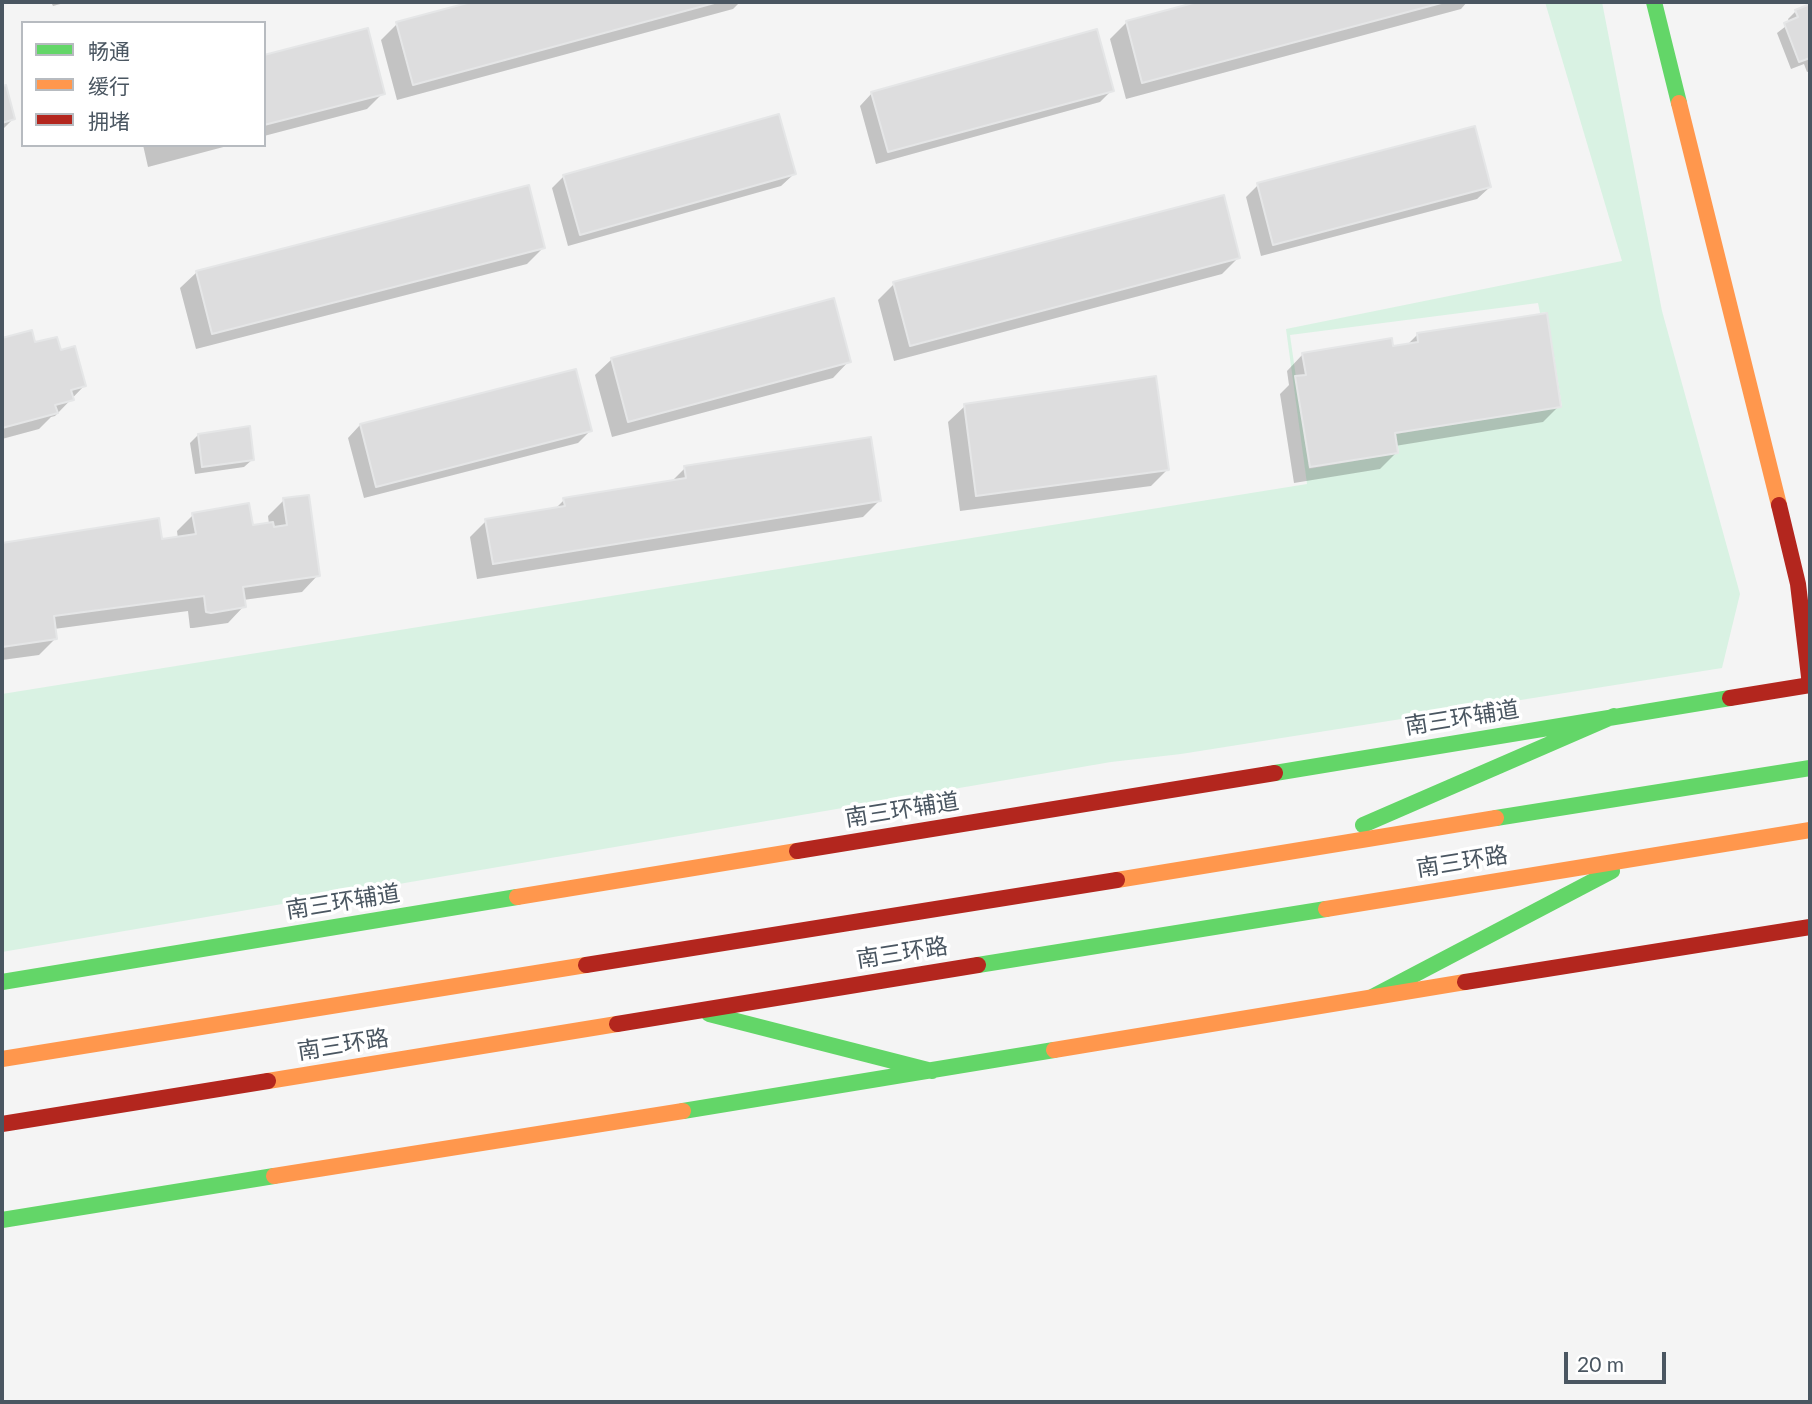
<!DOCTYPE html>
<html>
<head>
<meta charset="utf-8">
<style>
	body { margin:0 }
	#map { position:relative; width:1812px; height:1404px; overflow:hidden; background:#f4f4f4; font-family:Lato,"Noto Sans SC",sans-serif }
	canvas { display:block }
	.frame { position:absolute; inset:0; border:4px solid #4a5661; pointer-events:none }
	.legend { position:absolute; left:21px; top:21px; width:245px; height:126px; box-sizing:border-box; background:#fff; border:2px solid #b7bbc0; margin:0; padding:9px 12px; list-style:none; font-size:21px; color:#4a5661 }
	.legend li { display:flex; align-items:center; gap:14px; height:35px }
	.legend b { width:35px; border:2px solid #b7bbc0 }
	.scale { position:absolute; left:1564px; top:1352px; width:102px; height:32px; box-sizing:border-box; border:4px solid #4a5661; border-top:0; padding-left:9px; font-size:21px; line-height:24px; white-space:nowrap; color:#4a5661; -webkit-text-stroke:5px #fff; paint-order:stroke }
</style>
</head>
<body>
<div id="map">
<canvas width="1812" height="1404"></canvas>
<div class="frame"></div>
<ul class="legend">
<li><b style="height:9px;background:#63d668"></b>畅通</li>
<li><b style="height:9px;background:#ff974d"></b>缓行</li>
<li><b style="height:9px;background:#b3261e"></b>拥堵</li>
</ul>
<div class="scale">20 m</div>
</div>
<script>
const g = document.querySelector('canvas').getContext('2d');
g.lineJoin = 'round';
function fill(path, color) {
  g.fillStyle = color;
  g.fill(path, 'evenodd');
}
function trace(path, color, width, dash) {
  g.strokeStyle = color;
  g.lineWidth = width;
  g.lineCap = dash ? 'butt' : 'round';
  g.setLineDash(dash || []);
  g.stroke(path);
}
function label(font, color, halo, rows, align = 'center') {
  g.font = font + ' Lato,"Noto Sans SC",sans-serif';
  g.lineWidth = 7;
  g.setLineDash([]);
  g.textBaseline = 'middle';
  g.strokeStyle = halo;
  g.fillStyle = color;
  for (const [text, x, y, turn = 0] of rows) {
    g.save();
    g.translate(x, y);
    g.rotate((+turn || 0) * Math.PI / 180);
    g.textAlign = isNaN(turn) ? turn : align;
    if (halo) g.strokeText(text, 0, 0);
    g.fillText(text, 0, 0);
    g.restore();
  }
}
fill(new Path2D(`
	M1545 2H1602L1662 311 1740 594 1722 668 1181 754 1111 762 2 952V694L1307 484 1286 329 1622 261ZM1538 303 1540 313 1547 312 1562 407 1396 434 1399 453 1309 469 1290 335Z`), '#d9f2e3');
fill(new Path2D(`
	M51 2H68L53 6Z
	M478 2H740L733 9 397 100 381 40 397 24Z
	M1204 2H1467L1461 9 1126 99 1110 39 1126 23Z
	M1810 6V71L1807 72 1804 64 1791 69 1777 33 1790 23 1788 19 1796 11Z
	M264 57 383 93 367 109 264 136Z
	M5 87 13 119 2 130V88Z
	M1112 90 1100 102 876 164 860 106 872 93Z
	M143 145H231L148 167Z
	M794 174 781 186 568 246 552 188 564 176Z
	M1258 185 1490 187 1477 199 1261 256 1246 197Z
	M543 248 527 264 196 349 180 288 197 272Z
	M1238 258 1222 274 894 361 878 300 894 284Z
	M31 332 34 345 60 352 84 386 55 416 51 417 39 429 2 439V340Z
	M1418 334 1559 406 1543 422 1395 446 1396 453 1380 469 1294 483 1280 394 1289 385 1287 371 1303 354 1406 346Z
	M612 359 849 361 833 378 612 437 595 375Z
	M965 406 1167 470 1151 486 960 511 948 422Z
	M360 425 590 431 578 443 364 498 348 438Z
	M198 435 253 459 244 467 195 474 190 443Z
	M685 468 879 501 863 517 477 579 470 537 486 521 554 510 564 500 670 483Z
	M284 500 318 575 302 592 243 600 244 606 228 623 193 628H190L188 611 54 629 56 638 39 655 2 660V545L157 520 160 541 178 539 177 531 193 515 251 527 269 524 268 516Z`), '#0003');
const building = new Path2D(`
	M471 2H718L413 85 396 22Z
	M1197 2H1445L1142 83 1126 21Z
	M1810 4V58L1799 62 1784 23 1798 17 1795 10Z
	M368 28 385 94 264 125V55Z
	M1097 29 1114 91 888 152 871 92Z
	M6 85 15 119 2 123V86Z
	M779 114 796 174 580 235 563 175Z
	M1475 126 1491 187 1273 245 1257 183Z
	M529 185 545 248 212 334 196 271Z
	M1224 195 1240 258 910 346 893 282Z
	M834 298 851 362 628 422 611 358Z
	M1547 313 1561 407 1395 433 1398 453 1310 467 1295 376 1306 375 1302 353 1392 338 1393 346 1418 342 1417 333Z
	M32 330 35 342 57 337 61 350 75 346 86 386 71 390 74 400 55 405 58 413 2 428V338Z
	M576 369 592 431 376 487 360 424Z
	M1156 376 1169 470 976 496 964 404Z
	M250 426 254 460 202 467 198 434Z
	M871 437 881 501 493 564 485 519 565 506 563 498 686 478 684 466Z
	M309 495 320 576 243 587 246 607 211 613 206 612 204 596 54 616 57 639 2 647V543L159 518 162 539 196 534 192 513 249 503 253 525 273 522 274 527 287 525 283 498Z`);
fill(building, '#ddddde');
trace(building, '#e5e6e7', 2);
trace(new Path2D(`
	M1654 2 1679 103
	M1275 773 1730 698
	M1496 818 1810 768
	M1363 825 1614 716
	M978 965 1326 909
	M2 982 517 897
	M1372 997 1612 871
	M709 1014 932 1071
	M683 1111 1054 1050
	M2 1220 274 1176`), '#63d668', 16);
trace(new Path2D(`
	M1679 103 1779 505
	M1117 880 1496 818
	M517 897 797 851
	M1326 909 1810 830
	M1054 1050 1465 982
	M2 1059 586 965
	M268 1081 617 1024
	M274 1176 683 1111`), '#ff974d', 16);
trace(new Path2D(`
	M1730 698 1810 685 1798 584 1779 505
	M797 851 1275 773
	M586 965 1117 880
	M1465 982 1810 927
	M617 1024 978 965
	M2 1124 268 1081`), '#b3261e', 16);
label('23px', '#4a5661', '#fff', [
	["南三环辅道",1462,718,-9],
	["南三环辅道",902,810,-9],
	["南三环路",1462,862,-9],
	["南三环辅道",343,902,-9],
	["南三环路",902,953,-9],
	["南三环路",343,1045,-9]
]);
</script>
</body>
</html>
